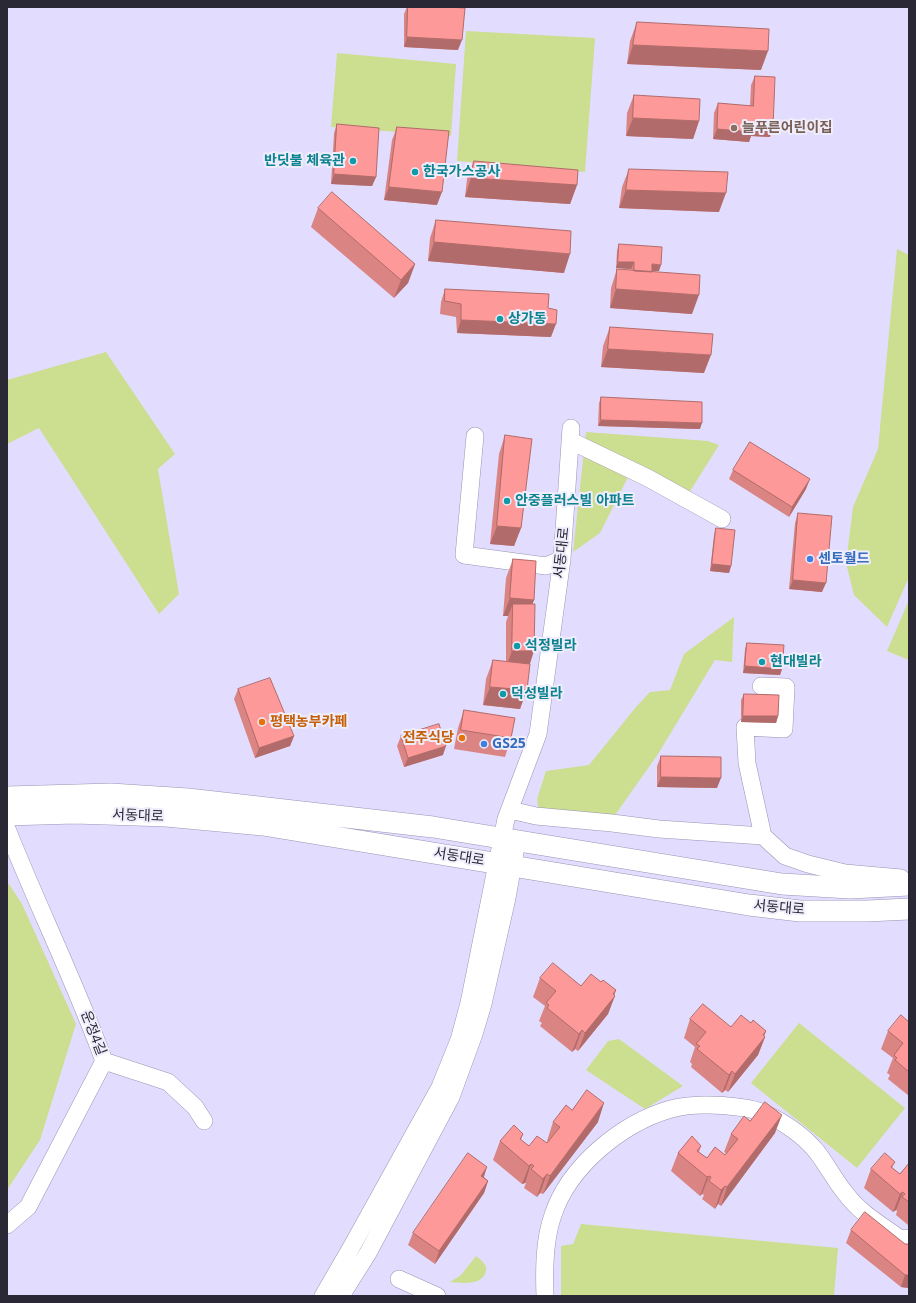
<!DOCTYPE html>
<html>
<head>
<meta charset="utf-8">
<style>
	body { margin:0 }
	#map { position:relative; width:916px; height:1303px; overflow:hidden; background:#e2ddff; font-family:"Open Sans",sans-serif }
	canvas { display:block }
	.frame { position:absolute; inset:0; border:8px solid #2a2835; pointer-events:none }
</style>
</head>
<body>
<div id="map">
<canvas width="916" height="1303"></canvas>
<div class="frame"></div>
</div>
<script>
const g = document.querySelector('canvas').getContext('2d');
g.lineJoin = 'round';
function fill(path, color) {
  g.fillStyle = color;
  g.fill(path, 'evenodd');
}
function trace(path, color, width, dash) {
  g.strokeStyle = color;
  g.lineWidth = width;
  g.lineCap = dash ? 'butt' : 'round';
  g.setLineDash(dash || []);
  g.stroke(path);
}
function label(font, color, halo, rows, align = 'center') {
  g.font = font + ' "Open Sans","Noto Sans KR",sans-serif';
  g.lineWidth = 4;
  g.setLineDash([]);
  g.textBaseline = 'middle';
  g.strokeStyle = halo;
  g.fillStyle = color;
  for (const [text, x, y, turn = 0] of rows) {
    g.save();
    g.translate(x, y);
    g.rotate((+turn || 0) * Math.PI / 180);
    g.textAlign = isNaN(turn) ? turn : align;
    if (halo) g.strokeText(text, 0, 0);
    g.fillText(text, 0, 0);
    g.restore();
  }
}
fill(new Path2D(`
	M466 31 595 38 585 172 457 161Z
	M337 53 456 64 451 136 331 127Z
	M897 249 909 255V577L887 627 854 595 846 563 853 507 878 449Z
	M106 352 175 454 158 469 179 594 159 614 39 428 7 444V380Z
	M586 432 708 441 719 445 689 493 635 463 600 533 573 552Z
	M909 600V660L887 651Z
	M734 617 732 662 715 660 658 754 613 818 539 812 537 799 546 771 589 765 636 707 650 692 670 690 684 654Z
	M9 884 22 904 76 1024 40 1140 7 1190V885Z
	M799 1023 905 1108 857 1168 751 1083Z
	M619 1039 683 1086 645 1109 586 1070 608 1041Z
	M581 1224 838 1248 834 1296H561V1246L573 1244Z
	M476 1256C481 1260 487 1264 486 1271 483 1286 461 1283 450 1282L461 1275Z`), '#ccde8f');
const minor = new Path2D(`
	M475 436 464 555 546 566 562 559
	M571 441 648 478 722 519
	M761 686 786 687 784 729 745 727 747 763 763 836
	M510 810 536 816 612 823 659 829 763 836 785 856 808 864 845 873 901 878
	M7 829C38 907 75 982 104 1061L28 1207 7 1225
	M104 1061 168 1082 195 1107 204 1121
	M399 1279 437 1296
	M323 1296 352 1246 440 1087 459 1040 469 1003 506 819 538 734 562 559 571 428
	M341 1296 368 1253 451 1097 474 1034 483 1004 507 898 517 841
	M545 1296C544 1270 544 1240 553 1215 569 1166 622 1123 671 1109 690 1104 717 1104 737 1107 746 1108 758 1110 766 1114 785 1123 803 1135 817 1152 827 1165 835 1181 846 1194 860 1213 881 1225 899 1238L906 1239 909 1238`);
const major = new Path2D(`
	M7 797 111 794 188 799 433 827 782 884 850 888 909 885
	M7 815 75 813 166 816 263 825 749 905 800 911H867L909 909`);
trace(minor, '#9893b2', 18);
trace(major, '#9893b2', 22);
trace(minor, '#fff', 17);
trace(major, '#fff', 21);
fill(new Path2D(`
	M407 7H446L458 50 404 47V14Z
	M637 22 761 70 627 64 630 41Z
	M755 76 770 137 751 136 749 142 713 139 714 113 718 103 750 106 751 85Z
	M634 95 699 121 693 139 626 136 627 113Z
	M337 124 376 177 372 186 331 184 334 133Z
	M397 127 437 205 384 200 392 140Z
	M474 161 577 185 570 204 465 197 467 179Z
	M629 169 719 212 619 208 622 187Z
	M318 208 415 264 408 283 394 298 311 227Z
	M436 220 564 273 428 261 430 238Z
	M619 244 659 271H652V272L692 314 610 308 611 288 617 269 631 270V269L616 268 617 251Z
	M445 289 548 308 551 337 457 333 456 317 440 314 441 302Z
	M610 327 704 373 601 367 603 346Z
	M601 397 700 429 598 426 599 403Z
	M505 435 521 528 514 546 490 544 499 454Z
	M733 470 806 489 789 517 729 479Z
	M798 513 822 592 789 589 795 523Z
	M716 528 731 566 729 573 710 571 714 535Z
	M513 559 534 600 532 604 530 664 520 709 483 705 486 679 493 660 506 662V622L508 616H503L506 578Z
	M747 643 782 669 780 675 743 673 745 649Z
	M238 689 294 736 290 746 255 758 234 699Z
	M744 694 778 716 776 723 741 722V700Z
	M464 710 511 738 505 757 454 749 458 728Z
	M401 736 443 755 404 767 397 746Z
	M661 756 717 788 657 787V766Z
	M540 978 581 986 601 982 616 990 608 1014 578 1051 575 1049 572 1052 540 1026 542 1023 539 1021 545 1006 533 997Z
	M690 1019 731 1027 751 1023 766 1031 764 1036 765 1037 758 1055 728 1092 725 1090 722 1093 691 1067 692 1064 690 1062 695 1047 684 1038Z
	M909 1022V1096L888 1079 890 1075 887 1073 893 1058 881 1049 888 1031Z
	M572 1110 598 1122 543 1194 540 1193 537 1197 524 1188 526 1183H525L522 1184 493 1160 500 1141 523 1134 521 1140 529 1146 547 1143 548 1142 547 1141 553 1122Z
	M750 1121 775 1133 721 1206 718 1204 715 1209 702 1199 704 1195 702 1194 700 1196 671 1171 678 1153 701 1146 699 1152 707 1158 725 1155 726 1153 724 1152 731 1134Z
	M895 1162 892 1168 900 1174 909 1164V1224L908 1225 896 1215 897 1211 896 1210 893 1212 864 1188 871 1169Z
	M484 1177 488 1181 484 1193 435 1264 408 1245 413 1233Z
	M851 1230 905 1244 909 1288 901 1287 846 1243Z`), '#da8483');
fill(new Path2D(`
	M407 37 462 40 458 50 404 47Z
	M633 45 768 51 761 70 627 64Z
	M633 118 699 121 693 139 626 136Z
	M753 127H773L770 137 751 136 749 142 713 139 717 129Z
	M334 174 376 177 372 186 331 184Z
	M471 178 577 185 570 204 465 197Z
	M389 187 442 192 437 205 384 200Z
	M626 190 726 193 719 212 619 208Z
	M434 242 570 254 564 273 428 261Z
	M618 262H634L631 269 616 268Z
	M415 264 408 283 394 298 401 280Z
	M652 264 661 265 659 271H650Z
	M616 289 699 295 692 314 610 308Z
	M461 320 556 324 551 337 457 333Z
	M608 349 711 355 704 373 601 367Z
	M601 420 702 423 700 429 598 426Z
	M810 479 806 489 789 517 792 507Z
	M497 526 521 528 514 546 490 544Z
	M712 564 731 566 729 573 710 571Z
	M793 580 826 583 822 592 789 589Z
	M510 598 534 600 527 618 513 604 508 616H503Z
	M512 651H534L528 670H505Z
	M745 666 782 669 780 675 743 673Z
	M490 687 527 690 520 709 483 705Z
	M743 716H778L776 723 741 722Z
	M294 736 290 746 255 758 259 748Z
	M446 746 443 755 404 767 408 758Z
	M661 777 721 778 717 788 657 787Z
	M616 990 613 998 615 996 608 1014 578 1051 585 1033Z
	M582 1030 575 1049 572 1052 579 1034Z
	M766 1031 763 1039 765 1037 758 1055 728 1092 735 1074Z
	M732 1071 725 1090 722 1093 729 1075Z
	M604 1103 598 1122 543 1194 550 1176Z
	M782 1115 775 1133 721 1206 727 1187Z
	M531 1164 525 1183 522 1184 529 1166Z
	M487 1167 483 1180 481 1176Z
	M547 1174 540 1193 537 1197 543 1179Z
	M709 1176 702 1194 700 1196 707 1177Z
	M488 1181 484 1193 435 1264 439 1251Z
	M725 1186 718 1204 715 1209 721 1190Z
	M903 1192 896 1210 893 1212 900 1194Z
	M905 1275H909V1288L901 1287Z`), '#b16b6a');
const building = new Path2D(`
	M408 7H446L465 8 462 40 407 37Z
	M637 22 769 29 768 51 633 45Z
	M755 76 775 77 773 127H753L752 132 717 129 718 103 753 106Z
	M634 95 700 99 699 121 633 118Z
	M337 124 379 128 376 177 334 174Z
	M397 127 449 131 442 192 389 187Z
	M474 161 578 170 577 185 471 178Z
	M629 169 728 172 726 193 626 190Z
	M332 192 415 264 401 280 318 208Z
	M436 220 571 231 570 254 434 242Z
	M619 244 662 247 661 265 652 264V272L634 271V262H618Z
	M617 269 700 275 699 295 616 289Z
	M445 289 549 294 548 308 557 310 556 324 461 320V304L445 301Z
	M610 327 713 334 711 355 608 349Z
	M601 397 702 402V423L601 420Z
	M505 435 532 439 521 528 497 526Z
	M750 442 810 479 792 507 733 470Z
	M798 513 832 516 826 583 793 580Z
	M716 528 735 530 731 566 712 564Z
	M513 559 536 561 534 600 510 598Z
	M513 604H535L534 651H512Z
	M747 643 784 645 782 669 745 666Z
	M493 660 530 664 527 690 490 687Z
	M270 678 294 736 259 748 238 689Z
	M744 694 779 695 778 716H743Z
	M464 710 515 718 511 738 461 730Z
	M439 724 446 746 408 758 401 736Z
	M661 756 721 757V778L661 777Z
	M553 963 581 986 591 974 601 982 603 980 616 990 613 994 615 996 585 1033 582 1030 579 1034 547 1008 549 1005 546 1003 556 991 540 978Z
	M703 1004 731 1027 741 1015 751 1023 753 1020 766 1031 763 1035 765 1037 735 1074 732 1071 729 1075 697 1049 700 1046 696 1044 706 1032 690 1019Z
	M901 1015 909 1022V1072L895 1060 897 1058 894 1055 903 1043 888 1031Z
	M587 1090 604 1103 550 1176 547 1174 543 1179 531 1169 534 1166 531 1164 529 1166 500 1141 514 1125 523 1134 520 1139 529 1146 537 1136 547 1143 560 1127 553 1122 566 1105 572 1110Z
	M765 1102 782 1115 727 1187 725 1186 721 1190 709 1181 711 1177 709 1176 707 1177 678 1153 692 1136 701 1146 697 1151 707 1158 715 1147 725 1155 738 1139 731 1134 744 1116 750 1121Z
	M468 1153 487 1167 481 1176 488 1181 439 1251 413 1233Z
	M885 1153 895 1162 891 1167 900 1174 909 1163V1202L902 1197 905 1194 903 1192 900 1194 871 1169Z
	M865 1212 905 1244H909V1275H905L851 1230Z`);
fill(building, '#fd9998');
trace(building, '#b16b6a', 1);
for (const [x, y, r, color] of [
	[734,128,4,"#8d6e63"],
	[353,161,4,"#0f9aa8"],
	[415,172,4,"#0f9aa8"],
	[500,319,4,"#0f9aa8"],
	[507,501,4,"#0f9aa8"],
	[810,559,4,"#3f7fe0"],
	[517,646,4,"#0f9aa8"],
	[762,662,4,"#0f9aa8"],
	[503,694,4,"#0f9aa8"],
	[262,722,4,"#e8710a"],
	[462,738,4,"#e8710a"],
	[484,744,4,"#3f7fe0"]
]) {
  const dot = new Path2D();
  dot.arc(x, y, r, 0, 2 * Math.PI);
  g.fillStyle = color;
  g.fill(dot);
  trace(dot, '#efedfb', 1.5);
}
label('bold 14px', '#785e54', '#efedfb', [
	["늘푸른어린이집",742,128]
], 'left');
label('bold 14px', '#0d838f', '#efedfb', [
	["반딧불 체육관",345,161,"right"],
	["한국가스공사",423,172],
	["상가동",508,319],
	["안중플러스빌 아파트",515,501],
	["석정빌라",525,646],
	["현대빌라",770,662],
	["덕성빌라",511,694]
], 'left');
label('14px', '#2a2835', '#efedfb', [
	["서동대로",562,553,-84],
	["서동대로",138,816,2],
	["서동대로",459,857,9],
	["서동대로",779,908,5],
	["운정4길",93,1033,69]
]);
label('bold 14px', '#366cbe', '#efedfb', [
	["센토월드",818,559],
	["GS25",492,744]
], 'left');
label('bold 14px', '#c56008', '#efedfb', [
	["평택농부카페",270,722],
	["전주식당",454,738,"right"]
], 'left');
</script>
</body>
</html>
